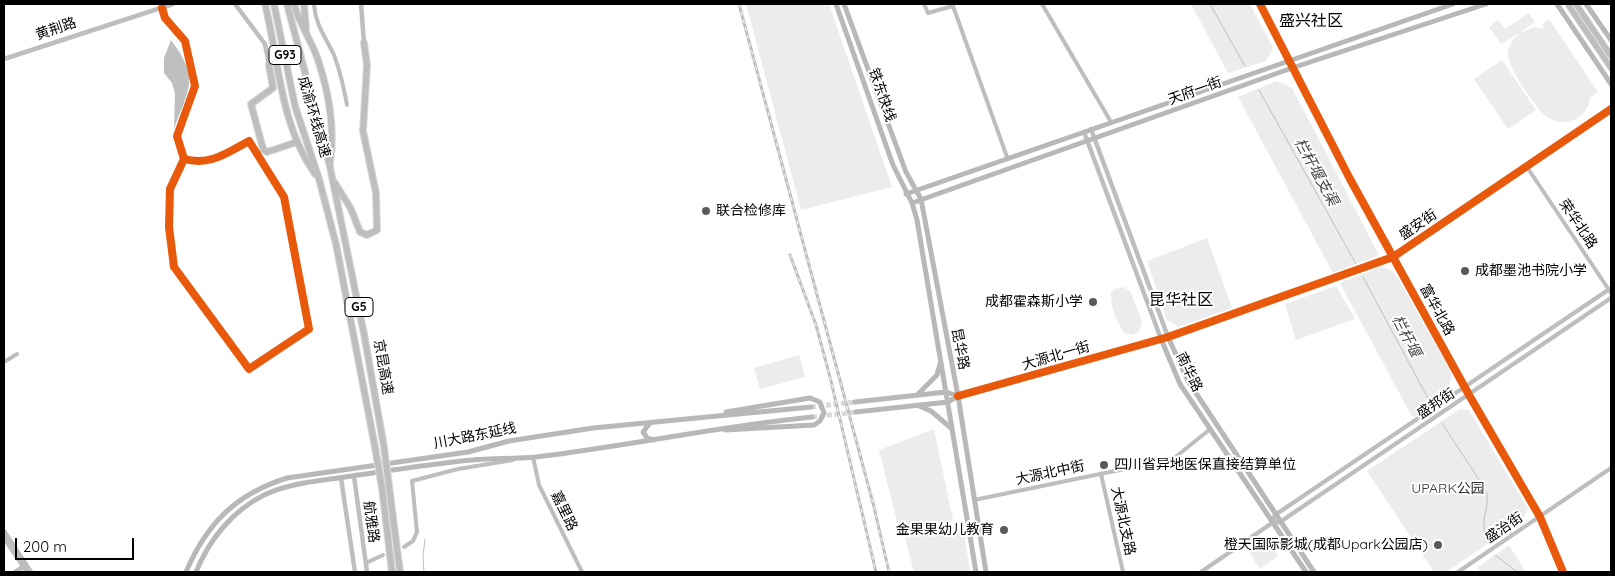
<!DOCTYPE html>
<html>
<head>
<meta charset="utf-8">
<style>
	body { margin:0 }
	#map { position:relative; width:1615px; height:576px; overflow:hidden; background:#fff; font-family:Quicksand,sans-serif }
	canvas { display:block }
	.frame { position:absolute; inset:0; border:5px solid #000; pointer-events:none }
	.scale { position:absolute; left:15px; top:538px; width:119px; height:22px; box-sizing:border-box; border:2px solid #000; border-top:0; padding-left:6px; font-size:15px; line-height:18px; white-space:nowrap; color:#000; -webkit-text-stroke:4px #fff; paint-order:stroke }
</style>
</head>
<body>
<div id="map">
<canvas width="1615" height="576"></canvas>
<div class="frame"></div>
<div class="scale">200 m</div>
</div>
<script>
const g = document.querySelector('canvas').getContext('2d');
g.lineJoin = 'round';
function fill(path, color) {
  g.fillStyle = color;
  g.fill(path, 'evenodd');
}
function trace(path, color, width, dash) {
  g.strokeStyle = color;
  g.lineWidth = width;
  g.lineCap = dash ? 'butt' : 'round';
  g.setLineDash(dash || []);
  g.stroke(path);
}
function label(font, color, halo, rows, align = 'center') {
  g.font = font + ' Quicksand,"Noto Sans SC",sans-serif';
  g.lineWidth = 4;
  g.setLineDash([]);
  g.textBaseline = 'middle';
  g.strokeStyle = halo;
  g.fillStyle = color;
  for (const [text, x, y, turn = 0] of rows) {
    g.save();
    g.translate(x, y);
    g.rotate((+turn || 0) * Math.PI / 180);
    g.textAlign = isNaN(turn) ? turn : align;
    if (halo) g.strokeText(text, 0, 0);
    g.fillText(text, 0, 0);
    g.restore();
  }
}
fill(new Path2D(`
	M746 4H829L892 187 801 210Z
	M1191 4H1250L1273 48 1266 61 1228 73Z
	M1529 13 1535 22 1519 33 1534 27 1544 29 1542 24 1549 19 1598 92 1590 97C1589 116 1568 128 1550 119 1539 114 1509 69 1508 56 1507 47 1513 39 1519 33L1501 44 1489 27 1498 20 1505 29Z
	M1502 60 1536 110 1508 129 1474 79Z
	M1277 81 1292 88 1379 255 1333 273 1238 97Z
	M1207 238 1232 308 1178 327 1167 320 1147 261Z
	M1380 267 1391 270 1397 277 1452 373 1448 394 1415 417 1411 415 1340 283Z
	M1336 286 1355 319 1296 340 1285 304Z
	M1123 287 1130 291 1142 321 1139 332 1133 335 1124 333C1117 323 1110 306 1111 293L1115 289Z
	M799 355 805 377 760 389 754 368Z
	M1460 409 1469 410 1528 509 1522 520 1446 572H1434L1367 471Z
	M934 429 953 520 900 533 879 450Z
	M963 525 970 572H914L905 538Z
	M1267 540 1278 556 1260 569 1249 552Z
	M1509 545 1526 572H1482L1477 568Z`), '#ececec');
fill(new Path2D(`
	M171 40C200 79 189 88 174 129L175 94 172 83 164 73V58Z`), '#bfbfbf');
trace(new Path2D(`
	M1210 4 1245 66
	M1259 90 1356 264
	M1363 277 1431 404
	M1442 423C1448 433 1486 489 1487 494 1489 515 1478 517 1488 543
	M1495 555 1517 572
	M424 572 423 556 425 539`), '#bfbfbf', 1);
trace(new Path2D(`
	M811 407 855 402
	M812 417 856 412`), '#d9d9d9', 5, [5, 2.5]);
const trunk = new Path2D(`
	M1576 4 1611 56
	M1569 6 1611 68`);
const motorway = new Path2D(`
	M265 4C279 61 280 125 315 174
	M274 4 295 106 319 179 336 244 375 447
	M287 4 330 167 364 334 384 447
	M294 4C299 24 312 41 318 60 329 93 335 129 330 163
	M304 4 306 29
	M269 65 273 88 251 104 263 149 267 152 297 142
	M335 183 351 209 360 232 367 235 377 230 376 193 363 131 367 65 364 43
	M389 486 400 572
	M382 488 392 572`);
trace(trunk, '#dbdbdb', 7);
trace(motorway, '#dbdbdb', 8);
trace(new Path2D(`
	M314 4C315 24 326 38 334 55 340 71 344 88 347 105
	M924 4 928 13 953 6 1007 157
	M1042 4 1111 122
	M1260 4 1288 60
	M162 8 165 18 185 41 195 86 177 136 184 159 170 189 169 227 174 267 249 369 309 329 284 197 249 141C227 153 210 166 184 159
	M1527 167 1611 293
	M4 362 17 354
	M958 396 1168 337 1393 257 1611 109
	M533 457 539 485 582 572
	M1101 474 1123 572
	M974 500 1173 459 1209 430
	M404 547 413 541 417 532 412 481 458 469 513 460
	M366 563 383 555
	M1458 572 1611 468`), '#bebebe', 4);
trace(new Path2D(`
	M235 4 265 44 269 65
	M361 4 364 43
	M4 59 173 4
	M1288 60 1393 257 1540 517 1563 572
	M1091 129 1168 337
	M1084 132 1161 339
	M354 476 367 572
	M341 478 355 572
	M1272 523 1280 522 1611 298
	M4 531 31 572
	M4 538 27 572
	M15 572 23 567
	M1201 572 1272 523 1275 515 1611 288`), '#bebebe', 4.5);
trace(new Path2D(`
	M836 4 893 165 912 203 917 220 976 572
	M844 4 906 172 921 199 958 396 986 572
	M1557 4 1611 84
	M1586 4 1611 40
	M906 194 1453 4
	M912 203 1292 68 1486 4
	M1168 337 1188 381 1314 572
	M1161 339 1180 384 1306 572
	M917 395 937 375 940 364
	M855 402 946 392 958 396
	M919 406 931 411 951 428
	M856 412 948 402 958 396
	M650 423 643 432 647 438 654 440
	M725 430 814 425 820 421 824 413 820 402 810 398 726 412
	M186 572C207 523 236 494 287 478L468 452 509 441 593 428 811 407
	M196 572C209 540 232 511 264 495 289 483 318 481 345 477 387 471 429 464 472 460 493 458 515 459 536 457 629 446 720 426 812 417`), '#b8b8b8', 5);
trace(trunk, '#bebebe', 5.5);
trace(motorway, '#bebebe', 6);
const rail = new Path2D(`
	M739 4 874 507 889 572
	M790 255 816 325 830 377 876 572`);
trace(rail, '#bebebe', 3);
trace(rail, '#fff', 1, [4]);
const motorwayBridge = new Path2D(`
	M375 447 382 488
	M384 447 389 486`);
trace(motorwayBridge, '#dbdbdb', 8, []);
trace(motorwayBridge, '#bebebe', 6);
trace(new Path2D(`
	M1260 4 1350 179 1469 395 1540 517 1563 572
	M162 8 165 18 185 41 195 86 177 136 184 159 170 189 169 227 174 267 249 369 309 329 284 197 249 141C227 153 210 166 184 159
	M958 396 1168 337 1393 257 1611 109`), '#e8590c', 8);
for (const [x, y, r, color] of [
	[706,211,5,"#595959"],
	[1465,271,5,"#595959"],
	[1093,302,5,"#595959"],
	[1104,465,5,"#595959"],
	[1004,530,5,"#595959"],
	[1438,545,5,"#595959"]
]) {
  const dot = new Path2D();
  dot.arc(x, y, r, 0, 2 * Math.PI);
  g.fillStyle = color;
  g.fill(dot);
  trace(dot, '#fff', 2);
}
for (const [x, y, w] of [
	[285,55,32],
	[359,307,28]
]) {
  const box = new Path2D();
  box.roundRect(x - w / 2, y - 9.5, w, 19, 4);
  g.fillStyle = '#fff';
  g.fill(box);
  trace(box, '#000', 1);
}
label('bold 12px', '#000', null, [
	["G93",285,55],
	["G5",359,307]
]);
label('14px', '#000', '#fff', [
	["黄荆路",56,29,-19],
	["天府一街",1195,91,-20],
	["铁东快线",882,95,71],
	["成渝环线高速",314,117,74],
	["荣华北路",1578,224,56],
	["盛安街",1418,225,-34],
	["富华北路",1437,310,61],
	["昆华路",960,349,79],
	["大源北一街",1056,356,-16],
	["京昆高速",383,367,80],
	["南华路",1189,372,64],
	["盛邦街",1436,404,-34],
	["川大路东延线",475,436,-11],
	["大源北中街",1050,473,-12],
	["嘉里路",564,511,64],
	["大源北支路",1123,521,78],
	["航雅路",371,522,82],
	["盛治街",1504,528,-34]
]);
label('14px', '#000', '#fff', [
	["联合检修库",716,211],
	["成都墨池书院小学",1475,271],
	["成都霍森斯小学",1083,302,"right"],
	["四川省异地医保直接结算单位",1114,465],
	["金果果幼儿教育",994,530,"right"],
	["橙天国际影城(成都Upark公园店)",1428,545,"right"]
], 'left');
label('14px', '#333', '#fff', [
	["UPARK公园",1448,489]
]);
label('italic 15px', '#444', '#fff', [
	["栏杆堰支渠",1316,172,61],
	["栏杆堰",1406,336,62]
]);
label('16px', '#000', '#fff', [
	["盛兴社区",1311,21],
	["昆华社区",1181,300]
]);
</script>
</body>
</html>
